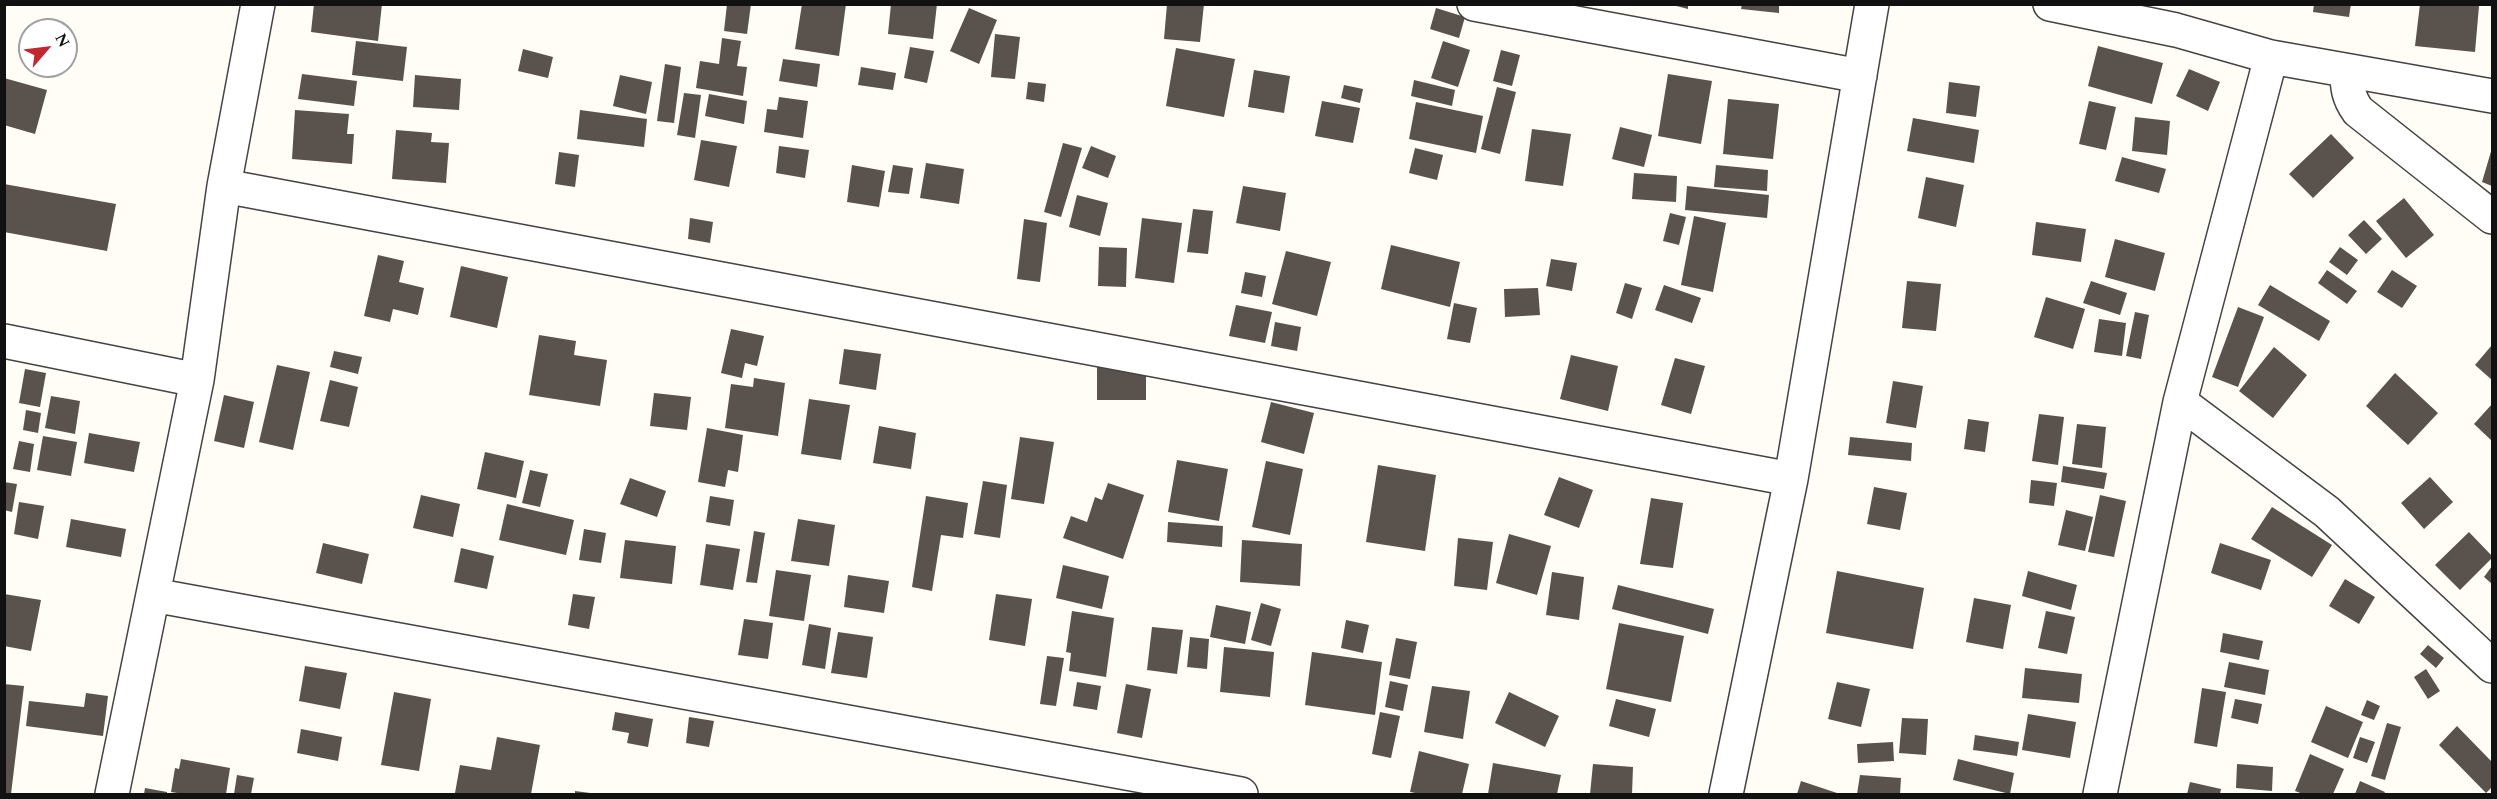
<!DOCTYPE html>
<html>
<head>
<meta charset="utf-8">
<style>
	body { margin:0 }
	#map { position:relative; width:2497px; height:799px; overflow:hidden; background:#fffdf5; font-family:Spectral,serif }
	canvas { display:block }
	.frame { position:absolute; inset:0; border:6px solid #111; pointer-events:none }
	.north { position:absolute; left:18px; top:18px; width:60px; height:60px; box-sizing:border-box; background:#fff; border:2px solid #a0a0a0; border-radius:50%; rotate:62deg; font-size:16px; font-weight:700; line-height:24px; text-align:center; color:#111 }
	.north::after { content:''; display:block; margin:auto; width:21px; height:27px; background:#c4262e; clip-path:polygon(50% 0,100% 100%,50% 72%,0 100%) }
</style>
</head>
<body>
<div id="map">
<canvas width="2497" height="799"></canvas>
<div class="frame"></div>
<div class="north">N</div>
</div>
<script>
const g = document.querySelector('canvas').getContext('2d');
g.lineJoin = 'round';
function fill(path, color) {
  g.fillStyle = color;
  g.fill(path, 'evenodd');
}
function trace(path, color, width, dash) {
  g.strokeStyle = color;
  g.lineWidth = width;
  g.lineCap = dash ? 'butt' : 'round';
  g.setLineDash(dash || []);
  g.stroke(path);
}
fill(new Path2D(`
	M314 4H382L378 41 311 32Z
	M727 4H751L747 34 724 31Z
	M802 4H846L839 56 795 49Z
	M891 4H937L933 39 888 34Z
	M1167 4H1204L1200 42 1164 39Z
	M1669 4H1688V9Z
	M1742 4H1779V13L1741 9Z
	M2314 4H2351L2349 17 2313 12Z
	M2420 4 2479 6 2475 52 2415 46Z
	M969 8 997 20 979 64 950 51Z
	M1436 8 1465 17 1459 38 1430 29Z
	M995 34 1020 37 1015 79 991 77Z
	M722 38 741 41 737 66 747 67 743 96 696 88 700 61 719 64Z
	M356 41 407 47 403 81 352 75Z
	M1443 41 1470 50 1458 87 1431 78Z
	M2098 46 2163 63 2152 104 2088 86Z
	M910 47 934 51 927 83 904 78Z
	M1176 48 1235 59 1224 117 1166 106Z
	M523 49 553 57 548 78 518 71Z
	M1501 50 1520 55 1512 86 1493 81Z
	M783 59 820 64 817 87 779 81Z
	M665 64 681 67 674 123 657 121Z
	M861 67 896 73 893 90 858 85Z
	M2189 69 2220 82 2208 111 2176 96Z
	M1254 70 1290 76 1284 113 1248 107Z
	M302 74 357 81 354 106 298 99Z
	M1668 74 1712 81 1701 144 1658 136Z
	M415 75 461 79 459 110 413 107Z
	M620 75 652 82 646 114 613 106Z
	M4 78 47 90 35 134 4 125Z
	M1414 80 1455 90 1452 106 1411 96Z
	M1028 82 1046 84 1044 102 1026 99Z
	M1949 82 1980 86 1976 117 1946 113Z
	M1344 85 1363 89 1360 103 1341 98Z
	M1497 87 1516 92 1500 154 1481 149Z
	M684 93 701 95 695 138 677 135Z
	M709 94 747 101 744 124 705 116Z
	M779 97 808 101 803 138 764 132 767 109 777 110Z
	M1728 99 1779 104 1773 159 1723 154Z
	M1322 101 1360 108 1353 143 1315 136Z
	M2089 101 2116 107 2106 150 2079 144Z
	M1416 102 1483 116 1476 153 1409 139Z
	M295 110 349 114 347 134H354L352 164 292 159Z
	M580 110 647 119 644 147 577 139Z
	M2135 117 2170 121 2167 155 2132 151Z
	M1913 118 1979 130 1974 163 1907 151Z
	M1620 127 1652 135 1644 167 1612 159Z
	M1532 129 1571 134 1563 186 1525 181Z
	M396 130 432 133 431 142 449 143 446 183 392 179Z
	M2331 134 2354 158 2313 198 2289 174Z
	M701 140 737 146 729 187 694 180Z
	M1063 143 1082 148 1061 217 1044 212Z
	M779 146 809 150 805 178 776 173Z
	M1091 146 1116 156 1108 178 1082 168Z
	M1415 148 1443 155 1437 180 1409 173Z
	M2492 148V186L2482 182Z
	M559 152 579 155 575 187 555 184Z
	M2122 157 2166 169 2159 193 2115 181Z
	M926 163 964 169 959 204 920 198Z
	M852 165 885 171 879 207 847 202Z
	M893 165 913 168 909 194 888 192Z
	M1716 165 1768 170 1767 191 1714 187Z
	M1634 173 1677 176 1676 202 1632 199Z
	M1926 177 1964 185 1956 227 1918 218Z
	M4 184 116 204 107 251 4 232Z
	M1243 186 1286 193 1280 231 1236 223Z
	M1687 186 1769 195 1767 218 1685 210Z
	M1077 195 1108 203 1100 236 1069 227Z
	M2404 198 2434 235 2406 258 2376 221Z
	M1193 209 1213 211 1208 254 1187 252Z
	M1670 213 1686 217 1679 245 1663 241Z
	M1694 216 1726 223 1713 292 1681 285Z
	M690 218 713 222 710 243 688 239Z
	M1142 218 1182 223 1174 283 1135 278Z
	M1024 219 1047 223 1040 282 1017 279Z
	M2364 220 2382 239 2366 254 2348 235Z
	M2036 222 2086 229 2081 262 2032 255Z
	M2115 239 2165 253 2155 291 2105 277Z
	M1391 245 1460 262 1450 307 1381 289Z
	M1099 247 1127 248 1126 287 1098 286Z
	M2340 247 2358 260 2347 275 2329 262Z
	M1286 251 1331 262 1317 316 1272 304Z
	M378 255 404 261 399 282 424 288 418 315 393 309 390 322 364 316Z
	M1551 259 1577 263 1572 291 1546 286Z
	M461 266 508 277 497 328 450 317Z
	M2327 270 2357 291 2347 304 2318 283Z
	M2392 270 2417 286 2402 308 2377 292Z
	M1245 272 1266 276 1262 297 1241 293Z
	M1907 281 1941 284 1936 331 1902 328Z
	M2091 281 2127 293 2120 315 2083 303Z
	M1625 283 1642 288 1632 319 1616 313Z
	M1664 285 1701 298 1692 323 1655 310Z
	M2270 285 2330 321 2319 341 2258 305Z
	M1538 288 1540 315 1505 317 1504 289Z
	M2046 297 2085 309 2073 349 2034 337Z
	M1454 303 1477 308 1470 343 1447 339Z
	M1236 305 1272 312 1265 343 1229 336Z
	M2238 307 2264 317 2238 387 2212 377Z
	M2135 312 2149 315 2141 359 2126 356Z
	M2099 319 2126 323 2122 356 2094 352Z
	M1275 322 1301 327 1297 351 1271 346Z
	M731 329 764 336 757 366 745 363 742 378 721 373Z
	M539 335 576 341 574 355 607 360 600 406 529 395Z
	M2492 345V380L2475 365Z
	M2274 347 2307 375 2273 418 2239 391Z
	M844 349 881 354 876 390 839 384Z
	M334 351 362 357 358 374 330 367Z
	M1571 355 1618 366 1608 411 1560 399Z
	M1675 358 1705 366 1691 414 1661 405Z
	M277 365 310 372 293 450 259 442Z
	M1097 365H1146V400H1097Z
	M25 369 46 373 40 407 19 403Z
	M2395 373 2438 413 2408 445 2366 406Z
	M754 378 785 383 778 436 725 428 731 384 753 387Z
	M330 380 358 387 349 427 320 421Z
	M1893 381 1923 386 1916 428 1886 423Z
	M654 393 691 397 687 430 650 426Z
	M224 395 254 402 244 448 214 441Z
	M51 396 80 401 75 434 45 428Z
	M809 399 850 405 841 460 801 454Z
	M1271 402 1314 413 1304 454 1261 442Z
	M2492 404V441L2474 424Z
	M26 410 41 413 38 433 23 430Z
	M2039 414 2064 417 2058 465 2032 461Z
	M1968 419 1989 422 1985 452 1964 449Z
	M2077 424 2106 427 2102 468 2072 464Z
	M879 426 916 433 911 469 873 463Z
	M707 428 743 435 738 472 728 470 725 487 698 482Z
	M89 433 140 442 134 472 84 463Z
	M43 436 77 442 71 476 37 470Z
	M1020 437 1054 442 1044 504 1011 499Z
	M1850 437 1912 443 1911 461 1848 455Z
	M19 441 34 444 30 472 13 469Z
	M485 452 524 461 516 498 477 489Z
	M1177 460 1228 469 1219 521 1168 512Z
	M1266 461 1303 469 1290 535 1252 527Z
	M1378 465 1436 475 1425 551 1366 542Z
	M2063 466 2107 473 2104 489 2061 482Z
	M530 470 548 474 540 507 522 503Z
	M1559 477 1593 490 1579 528 1544 515Z
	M2430 477 2453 502 2424 529 2401 503Z
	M630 478 666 491 657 517 620 504Z
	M2031 480 2057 483 2054 506 2029 503Z
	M983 481 1007 485 1000 538 974 534Z
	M4 482 17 484 12 512 4 510Z
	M1108 483 1144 495 1123 559 1063 538 1071 516 1087 522 1095 497 1102 500Z
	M1874 487 1907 493 1900 530 1867 524Z
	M421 495 460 504 453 537 413 528Z
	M2100 495 2126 501 2114 557 2088 552Z
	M710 496 734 500 730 526 706 522Z
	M926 496 968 503 963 538 941 535 932 591 912 587Z
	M1651 498 1683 503 1673 568 1640 564Z
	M19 502 44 506 38 539 14 534Z
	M507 504 574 520 566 555 499 540Z
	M2272 507 2332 545 2312 577 2251 539Z
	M2066 510 2093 517 2085 551 2058 545Z
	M71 519 126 529 121 557 66 547Z
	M798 519 835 525 829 566 791 561Z
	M1168 522 1223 526 1222 547 1167 542Z
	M584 529 606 533 601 563 579 560Z
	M754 531 765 533 757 583 746 582Z
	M2469 532 2492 556V558L2460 590 2435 565Z
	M1509 534 1551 546 1537 595 1496 583Z
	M1458 538 1493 542 1487 590 1454 586Z
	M625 540 676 546 672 584 620 578Z
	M1242 540 1302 544 1300 586 1240 582Z
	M323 543 369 554 362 584 316 573Z
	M2220 543 2271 560 2261 590 2211 573Z
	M706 544 740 549 733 590 700 585Z
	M461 548 494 556 487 589 454 582Z
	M1063 565 1109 576 1102 609 1056 598Z
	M2492 566V584L2484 577Z
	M776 570 811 575 804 621 769 616Z
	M1837 571 1924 588 1913 649 1826 633Z
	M2028 571 2077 585 2071 610 2022 596Z
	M1552 572 1584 577 1579 620 1546 615Z
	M848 575 889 581 884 613 844 607Z
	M2345 579 2375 597 2359 624 2329 606Z
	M1618 585 1714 609 1708 634 1612 609Z
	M4 594 41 600 31 651 4 646Z
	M573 594 595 597 589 629 568 625Z
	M996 594 1032 599 1025 646 989 640Z
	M1974 598 2011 605 2003 649 1966 642Z
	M1261 603 1281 609 1271 646 1251 640Z
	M1216 605 1251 612 1245 644 1210 637Z
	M1072 611 1114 618 1106 677 1069 671 1071 653 1066 652Z
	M2046 611 2075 617 2067 654 2038 648Z
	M744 619 773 623 768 659 738 655Z
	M1346 620 1369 625 1363 653 1341 648Z
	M1619 623 1684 636 1671 702 1606 689Z
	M809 624 831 628 825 669 802 665Z
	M1152 627 1183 630 1177 674 1147 670Z
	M838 632 873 637 867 678 831 673Z
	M2223 633 2263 641 2259 660 2220 652Z
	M1190 637 1209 639 1207 669 1187 667Z
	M1396 638 1417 642 1410 679 1389 675Z
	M2428 645 2444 658 2436 668 2420 654Z
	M1224 647 1274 652 1270 697 1220 692Z
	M1312 652 1382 662 1375 715 1305 705Z
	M1047 656 1064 658 1056 706 1040 704Z
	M2229 662 2269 670 2265 695 2224 687Z
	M305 666 347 673 340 709 299 701Z
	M2025 668 2082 674 2079 703 2022 698Z
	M2426 669 2440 691 2428 699 2414 677Z
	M1390 681 1408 685 1403 711 1385 707Z
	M1077 682 1101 686 1097 710 1073 706Z
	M1837 682 1870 689 1861 727 1828 719Z
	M4 684 24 686 11 794H4Z
	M1126 684 1151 689 1142 738 1117 733Z
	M1432 686 1470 691 1463 739 1424 732Z
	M2202 688 2226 692 2217 747 2194 743Z
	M394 692 431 699 419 771 381 765Z
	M1509 692 1559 716 1545 747 1495 723Z
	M86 693 108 696 103 736 26 726 29 701 84 707Z
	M1616 699 1656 709 1649 737 1609 726Z
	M2235 699 2262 704 2258 724 2231 718Z
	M2367 700 2380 706 2374 720 2361 715Z
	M2326 706 2363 722 2348 758 2311 742Z
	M615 712 653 719 648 747 627 743 629 733 612 730Z
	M1380 712 1400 716 1391 758 1372 754Z
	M2028 714 2076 722 2070 758 2022 750Z
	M689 717 714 721 709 747 686 743Z
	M1902 718 1928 719 1926 755 1899 753Z
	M2387 723 2401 727 2385 780 2371 776Z
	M2457 726 2492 762V787L2486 793 2439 745Z
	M301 729 342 737 338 761 297 753Z
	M1975 735 2019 742 2017 756 1973 750Z
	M497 737 540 745 531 794 455 793 460 765 491 770Z
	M2360 737 2375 742 2367 763 2353 758Z
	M1893 742 1894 761 1858 763 1857 744Z
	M1419 751 1469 764 1462 794H1421L1410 792Z
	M2310 754 2344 769 2333 794H2303L2295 791Z
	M181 759 230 768 226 794H183L171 792 175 768 179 769Z
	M1958 759 2014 773 2010 794 1953 780Z
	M1493 763 1561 775 1557 794H1488Z
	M1593 764 1633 767 1632 794H1590Z
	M2237 764 2273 767 2272 791 2236 788Z
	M237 775 254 778 251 794H234Z
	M1860 775 1901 778 1900 794H1857Z
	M1801 781 1840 794H1797Z
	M2360 781 2385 792 2384 794H2355Z
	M2190 782 2221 789 2220 794H2187Z
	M145 788 167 792V794H144Z
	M575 791 590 793V794H575Z`), '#5a524d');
const minor = new Path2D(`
	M1474 4 1860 76
	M2050 4 2176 30 2271 57 2492 96
	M2347 71C2347 87 2348 97 2358 111L2492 217
	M224 186 1791 479
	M4 341 197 380
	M2180 402 2327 512 2492 666
	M153 595 1241 794
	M112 794 197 380 224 186 258 4
	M1726 794 1791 479 1872 4
	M2100 794 2180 402 2271 57`);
trace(minor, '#444', 36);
trace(minor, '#fff', 33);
</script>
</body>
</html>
